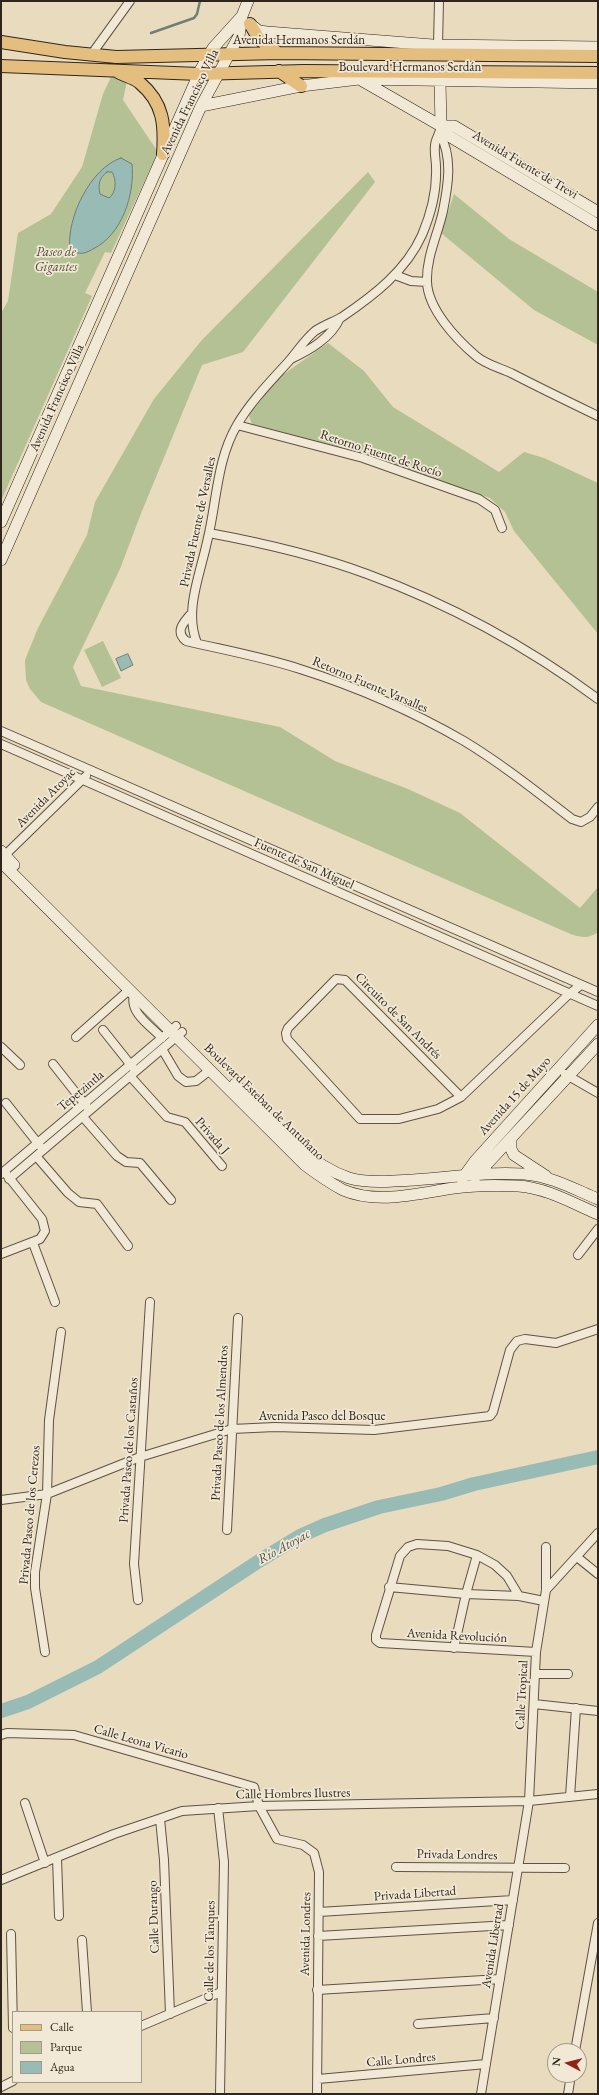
<!DOCTYPE html>
<html>
<head>
<meta charset="utf-8">
<style>
	body { margin:0 }
	#map { position:relative; width:599px; height:2095px; overflow:hidden; background:#e9dbbe; font-family:"EB Garamond",serif }
	canvas { display:block }
	.frame { position:absolute; inset:0; border:2px solid #2f251c; pointer-events:none }
	.legend { position:absolute; left:12px; top:2011px; width:130px; height:72px; box-sizing:border-box; background:#f1e8d5; border:1px solid #a39a8b; margin:0; padding:5px 7px; list-style:none; font-size:12px; color:#2f251c }
	.legend li { display:flex; align-items:center; gap:8px; height:20px }
	.legend b { width:20px; border:1px solid #a39a8b }
	.north { position:absolute; left:547px; top:2043px; width:40px; height:40px; box-sizing:border-box; background:#f1e8d5; border:1px solid #a39a8b; border-radius:50%; rotate:277deg; font-size:11px; font-weight:700; line-height:16px; text-align:center; color:#2f251c }
	.north::after { content:''; display:block; margin:auto; width:14px; height:18px; background:#8f2418; clip-path:polygon(50% 0,100% 100%,50% 72%,0 100%) }
</style>
</head>
<body>
<div id="map">
<canvas width="599" height="2095"></canvas>
<div class="frame"></div>
<ul class="legend">
<li><b style="height:5px;background:#e4be7f"></b>Calle</li>
<li><b style="height:11px;background:#b3c194"></b>Parque</li>
<li><b style="height:11px;background:#98bbb6"></b>Agua</li>
</ul>
<div class="north">N</div>
</div>
<script>
const g = document.querySelector('canvas').getContext('2d');
g.lineJoin = 'round';
function fill(path, color) {
  g.fillStyle = color;
  g.fill(path, 'evenodd');
}
function trace(path, color, width, dash) {
  g.strokeStyle = color;
  g.lineWidth = width;
  g.lineCap = dash ? 'butt' : 'round';
  g.setLineDash(dash || []);
  g.stroke(path);
}
function label(font, color, halo, rows, align = 'center') {
  g.font = font + ' "EB Garamond",serif';
  g.lineWidth = 3.5;
  g.setLineDash([]);
  g.textBaseline = 'middle';
  g.strokeStyle = halo;
  g.fillStyle = color;
  for (const [text, x, y, turn = 0] of rows) {
    g.save();
    g.translate(x, y);
    g.rotate((+turn || 0) * Math.PI / 180);
    g.textAlign = isNaN(turn) ? turn : align;
    if (halo) g.strokeText(text, 0, 0);
    g.fillText(text, 0, 0);
    g.restore();
  }
}
fill(new Path2D(`
	M112 75 127 81 123 100 158 152 111 253 105 252 85 293 92 296 1 501V313L8 301 18 233 51 214 82 167 103 94Z
	M368 172 375 182 243 352 202 365 140 516 120 569 73 667 81 686 280 727 335 761 408 789 460 813 580 908 598 887V932C588 940 577 937 566 932L41 702 30 689 26 680 25 660 29 650 38 628 87 535 95 502 154 399 201 341Z
	M454 194 509 239 598 292V345L534 310 441 233Z
	M328 343 364 371 393 407 499 472 524 452 544 458 598 483V634L514 531 505 512 490 498 358 453 252 424 249 416 251 411 281 376Z
	M103 641 121 678 102 687 84 650Z`), '#b3c194');
const water = new Path2D(`
	M121 158 132 164C135 194 122 235 93 249 85 254 79 255 70 250 66 219 90 168 121 158ZM107 172H112C117 180 116 193 109 198L100 194C98 185 99 178 107 172Z
	M128 654 133 665 121 671 116 659Z`);
fill(water, '#98bbb6');
trace(water, '#6e7f78', 1);
trace(new Path2D(`
	M151 33 194 18 197 14 200 1`), '#6e7f78', 2.5);
trace(new Path2D(`
	M1 1711 28 1702 98 1667 259 1561 300 1536 325 1525 379 1507 441 1494 474 1484 598 1457`), '#98bbb6', 14);
const street = new Path2D(`
	M438 45 439 1
	M91 55 130 1
	M440 134C453 158 448 186 443 211 438 234 426 257 427 282 428 309 456 339 476 356 485 364 500 368 511 373 540 388 569 402 598 416
	M395 275 411 281 427 282
	M291 359C310 350 331 338 340 318
	M237 425 363 458 479 499 495 510 502 528
	M209 533C263 543 316 555 367 574 449 604 528 647 598 699
	M190 615C183 623 175 632 186 641 224 650 263 657 300 669 357 687 412 711 464 741 502 764 537 792 572 819L581 822 590 817 598 807
	M197 643C184 611 200 575 207 542 217 503 216 461 237 425 251 401 271 381 289 361 298 351 304 340 315 331 324 325 333 322 342 317 373 296 406 271 422 235 431 214 437 190 436 167 436 160 434 152 435 146 435 139 440 134 441 126
	M1 731 598 992
	M1 744 598 1006
	M1 859 86 776
	M134 995C129 1013 151 1026 162 1038
	M103 1030 134 1069
	M76 1037 129 990
	M1 1047 20 1065
	M162 1049 178 1076 186 1082 196 1081 210 1070
	M53 1064 87 1107
	M565 1074 598 1093
	M130 1076 167 1117 185 1122 222 1166
	M461 1097 345 980 336 979 288 1028 286 1033 287 1039 360 1119H399L438 1109 461 1097 569 994 581 985
	M6 1103 40 1146
	M83 1117 117 1156 126 1162 140 1163 171 1200
	M36 1156 68 1193 79 1202 97 1204 128 1246
	M1 1174 176 1026
	M9 1179 182 1032
	M33 1243 55 1302
	M1 1254 40 1239 45 1231 42 1219 7 1175
	M578 1255 598 1229
	M1 1500 47 1494 140 1457 232 1429 275 1427 374 1430 490 1416 493 1412 510 1350 517 1341 525 1339 556 1343 598 1329
	M227 1530 238 1318
	M577 1557 598 1574
	M389 1587 466 1594 519 1596 544 1601
	M546 1590 598 1533
	M519 1596 507 1576 495 1565 477 1555 448 1546 417 1544 408 1547 400 1556 376 1635V1640L380 1643 536 1652
	M138 1600 134 1564 150 1302
	M454 1648 466 1594 477 1555
	M45 1652 35 1588V1572L47 1494 49 1420 61 1332
	M536 1674H568
	M534 1704 598 1711
	M1 1735 7 1733 74 1735 254 1787 259 1806 277 1839 303 1845 314 1853 319 1872 317 2094
	M570 1797 576 1708
	M25 1803 45 1863
	M218 1808 224 1862 220 2094
	M160 1819 164 1860 170 2014
	M57 1858 59 1916
	M396 1867 565 1868
	M1 1880 114 1834 182 1811 259 1806 529 1801 598 1794
	M319 1912 513 1900
	M11 1934 13 2028
	M318 1936 509 1925
	M82 1940 87 2012
	M317 1990 500 1979
	M418 2024 494 2018
	M141 2026 221 1992
	M575 2051 598 1923
	M318 2079 486 2064
	M1 2087 13 2081
	M481 2094 529 1801 536 1652 546 1590V1547
	M568 2094 571 2075`);
const secondary = new Path2D(`
	M250 24 259 31 267 32 433 45 598 47
	M361 80 441 126 449 136 598 225
	M440 81 441 126
	M201 106 301 86 359 79 598 83
	M441 126H454L598 212
	M1 522 201 69 213 48 242 16
	M1 560 201 106 239 36 242 16 248 1
	M1 851 14 865
	M1 862 305 1165C317 1174 330 1183 343 1190 378 1205 419 1193 454 1188 474 1185 498 1185 518 1186 547 1188 572 1203 598 1214
	M235 1084C269 1118 302 1162 349 1178 363 1182 379 1182 394 1181 437 1180 481 1171 524 1174 551 1176 574 1189 598 1199
	M511 1138V1149L514 1155 546 1176
	M475 1177 598 1044
	M462 1179 475 1161 598 1025`);
const primary = new Path2D(`
	M250 24 259 39 278 53
	M1 42 65 52 116 57 278 53 598 56
	M1 66 199 74 303 71 598 73
	M279 71 301 86
	M118 72C125 76 135 78 140 83 164 103 165 126 163 154`);
trace(street, '#5e5244', 10);
trace(secondary, '#2f251c', 12);
trace(primary, '#2f251c', 14);
trace(street, '#f1e8d5', 8);
trace(secondary, '#f1e8d5', 11);
trace(primary, '#e4be7f', 12);
label('13px', '#2f251c', '#f1e8d5', [
	["Avenida Hermanos Serdán",299,40],
	["Boulevard Hermanos Serdán",410,67],
	["Avenida Francisco Villa",190,102,-64],
	["Avenida Fuente de Trevi",525,165,31],
	["Avenida Francisco Villa",57,398,-66],
	["Retorno Fuente de Rocío",381,454,18],
	["Privada Fuente de Versalles",198,522,-78],
	["Retorno Fuente Varsalles",370,685,23],
	["Avenida Atoyac",46,798,-45],
	["Fuente de San Miguel",304,864,24],
	["Circuito de San Andrés",398,1016,45],
	["Tepetzintla",81,1091,-40],
	["Avenida 15 de Mayo",515,1096,-48],
	["Boulevard Esteban de Antuñano",264,1102,44],
	["Privada J",212,1136,49],
	["Avenida Paseo del Bosque",322,1416],
	["Privada Paseo de los Almendros",220,1423,-87],
	["Privada Paseo de los Castaños",129,1450,-86],
	["Privada Paseo de los Cerezos",30,1515,-85],
	["Avenida Revolución",457,1636,3],
	["Calle Tropical",522,1695,-87],
	["Calle Leona Vicario",141,1742,16],
	["Calle Hombres Ilustres",293,1794,-1],
	["Privada Londres",457,1855,1],
	["Privada Libertad",415,1894,-4],
	["Calle Durango",154,1917,-92],
	["Avenida Londres",306,1934,-89],
	["Avenida Libertad",493,1946,-81],
	["Calle de los Tanques",210,1951,-89],
	["Calle Londres",401,2060,-5]
]);
label('italic 13px', '#504c3a', '#f1e8d5', [
	["Paseo de",56,252],
	["Gigantes",56,267]
]);
label('italic 14px', '#4e524a', '#f1e8d5', [
	["Río Atoyac",284,1547,-29]
]);
</script>
</body>
</html>
